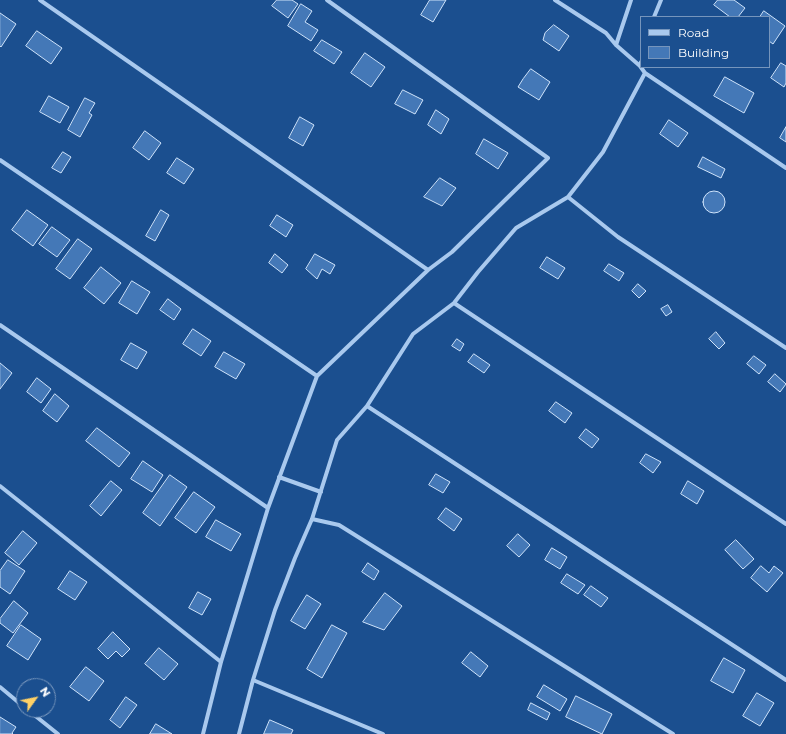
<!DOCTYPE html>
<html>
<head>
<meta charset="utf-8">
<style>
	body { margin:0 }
	#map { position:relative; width:786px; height:734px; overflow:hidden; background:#1b4f8f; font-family:Montserrat,sans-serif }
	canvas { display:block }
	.legend { position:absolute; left:640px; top:16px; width:130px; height:52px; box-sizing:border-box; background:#1b4f8f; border:1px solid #7695bc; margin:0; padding:5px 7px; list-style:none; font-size:12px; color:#fff }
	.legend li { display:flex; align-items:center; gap:8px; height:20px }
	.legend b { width:20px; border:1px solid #7695bc }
	.north { position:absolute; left:16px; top:678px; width:40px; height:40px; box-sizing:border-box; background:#1b4f8f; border:1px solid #7695bc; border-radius:50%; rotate:57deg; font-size:11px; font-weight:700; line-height:16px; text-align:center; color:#fff }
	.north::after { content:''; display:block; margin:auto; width:14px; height:18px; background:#ffd166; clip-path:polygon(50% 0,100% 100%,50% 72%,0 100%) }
</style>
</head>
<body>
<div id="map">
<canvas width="786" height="734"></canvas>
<ul class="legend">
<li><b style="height:5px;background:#a9c9ee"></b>Road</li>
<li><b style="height:11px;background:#4478b7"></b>Building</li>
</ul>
<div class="north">N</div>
</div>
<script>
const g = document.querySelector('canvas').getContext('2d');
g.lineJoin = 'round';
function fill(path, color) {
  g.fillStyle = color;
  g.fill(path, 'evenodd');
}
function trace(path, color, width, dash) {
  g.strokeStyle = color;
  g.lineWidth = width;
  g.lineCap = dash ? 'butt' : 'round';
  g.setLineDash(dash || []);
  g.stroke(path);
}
const building = new Path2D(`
	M277 0H292L298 4 288 18 272 6Z
	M430 0H446L433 22 421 15Z
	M718 0H734L745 8 738 17H730L714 5Z
	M301 4 312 11 305 22 318 30 311 41 288 26Z
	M764 11 785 26 773 44 769 41V17H760Z
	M0 13 16 24 1 47 0 46Z
	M554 25 569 36 559 51 543 40 545 33Z
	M37 31 62 48 51 64 26 46Z
	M322 40 342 52 334 64 314 51Z
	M365 53 385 67 371 87 351 73Z
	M781 63 786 66V83L784 87 771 78Z
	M531 69 550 82 539 100 518 87 523 79Z
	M725 77 754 93 744 113 714 96Z
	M403 90 423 100 415 114 395 104Z
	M49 96 69 107 60 123 40 112Z
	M85 98 95 103 89 113 92 115 80 137 68 130Z
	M436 110 449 119 441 134 428 125Z
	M300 117 314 125 303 146 289 138Z
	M669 120 688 133 678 147 660 134Z
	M786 127V142L780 138Z
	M145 131 161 143 149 160 133 148Z
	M484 139 508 153 498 169 476 154Z
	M63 152 71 157 61 173 52 168Z
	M703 157 725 169 721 178 698 167Z
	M177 158 194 169 184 184 167 173Z
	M440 178 456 188 442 206 424 197Z
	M703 202a11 11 0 1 1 22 0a11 11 0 1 1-22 0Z
	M27 210 48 225 33 246 12 230Z
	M161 210 169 215 155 241 146 236Z
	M277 215 293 225 286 237 270 226Z
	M52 227 70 240 57 257 39 244Z
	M78 239 92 249 70 279 56 269Z
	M275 254 288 265 282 273 269 263Z
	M315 254 335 265 330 274 322 269 317 279 306 269Z
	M547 257 565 268 558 279 540 268Z
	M609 264 624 273 619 281 604 271Z
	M101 267 121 283 104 304 84 288Z
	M132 281 150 292 137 314 119 303Z
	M638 284 646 291 639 298 632 291Z
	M168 299 181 309 174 320 160 310Z
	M668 305 672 312 666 316 661 309Z
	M193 329 211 341 201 356 183 344Z
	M716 332 725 343 719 349 709 339Z
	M457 339 464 344 460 351 452 346Z
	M131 343 147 352 137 369 121 360Z
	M224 352 245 364 236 379 215 367Z
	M474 354 490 365 484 373 468 362Z
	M754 356 766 365 759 374 747 364Z
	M0 363 12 373 0 389Z
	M775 374 786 384 780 392 768 382Z
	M37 378 51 389 41 403 27 392Z
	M55 394 69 406 57 422 43 411Z
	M556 402 572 413 565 423 549 411Z
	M97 428 130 453 119 467 86 441Z
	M586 429 599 439 592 448 579 438Z
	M646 454 661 462 653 473 640 463Z
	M143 461 163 475 152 492 131 479Z
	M436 474 450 482 443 493 429 485Z
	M170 475 187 487 160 526 143 513Z
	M111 481 122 490 101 516 90 506Z
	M688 481 704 491 697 504 681 494Z
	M194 492 215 507 196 533 175 518Z
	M446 508 462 519 454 531 438 519Z
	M216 520 241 534 231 551 206 537Z
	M23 531 37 543 19 565 5 553Z
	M518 534 530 545 519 557 507 546Z
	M736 540 754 559 743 569 725 550Z
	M552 548 567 557 560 569 545 560Z
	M8 560 25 571 10 594 0 587V571Z
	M368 563 379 571 374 580 362 572Z
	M761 566 769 573 774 566 783 573 767 592 751 578Z
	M70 571 87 582 75 600 58 589Z
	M567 574 585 585 578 594 561 583Z
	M591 586 608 598 601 607 584 595Z
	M198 592 211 599 202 615 189 608Z
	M385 593 402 606 384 630 363 622Z
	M307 595 321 604 305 629 291 621Z
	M14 601 28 613 13 633 0 623V619Z
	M21 625 41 639 28 660 7 646Z
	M332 625 347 633 322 678 307 669Z
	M113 632 130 649 122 657 116 651 108 659 98 649Z
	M159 648 178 664 164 680 145 664Z
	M471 652 488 666 480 677 462 663Z
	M724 658 745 670 733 693 711 681Z
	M86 667 104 681 89 701 70 687Z
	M544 685 567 699 560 711 537 697Z
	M757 693 774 703 760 726 743 716Z
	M576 696 612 714 602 734 566 717Z
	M126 697 137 705 120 728 110 720Z
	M531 703 550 713 547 720 528 710Z
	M0 717 16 727 12 733 13 734H0Z
	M270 720 293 730 291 734H264Z
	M156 724 172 734H150Z`);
fill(building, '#4478b7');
trace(building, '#cfe3fa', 1);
trace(new Path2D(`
	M40 0 428 270
	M555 0 606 33 616 45 640 66
	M654 17 661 0
	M616 45 631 0
	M645 73 786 168
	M0 160 317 376
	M568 197 618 237 786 348
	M454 303 786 524
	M0 325 268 508
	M367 406 786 680
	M279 477 321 492
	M0 486 221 662
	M312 519 339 525 673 734
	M253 680 383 734
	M0 687 24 707
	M28 710 58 734
	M203 734 221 662 268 508 317 376 428 270 452 252 548 158 327 0
	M239 734 253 680 275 610 295 558 312 519 337 440 367 406 413 334 454 303 478 272 516 228 568 197 603 152 645 73 640 66 641 62`), '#a9c9ee', 4);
</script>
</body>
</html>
